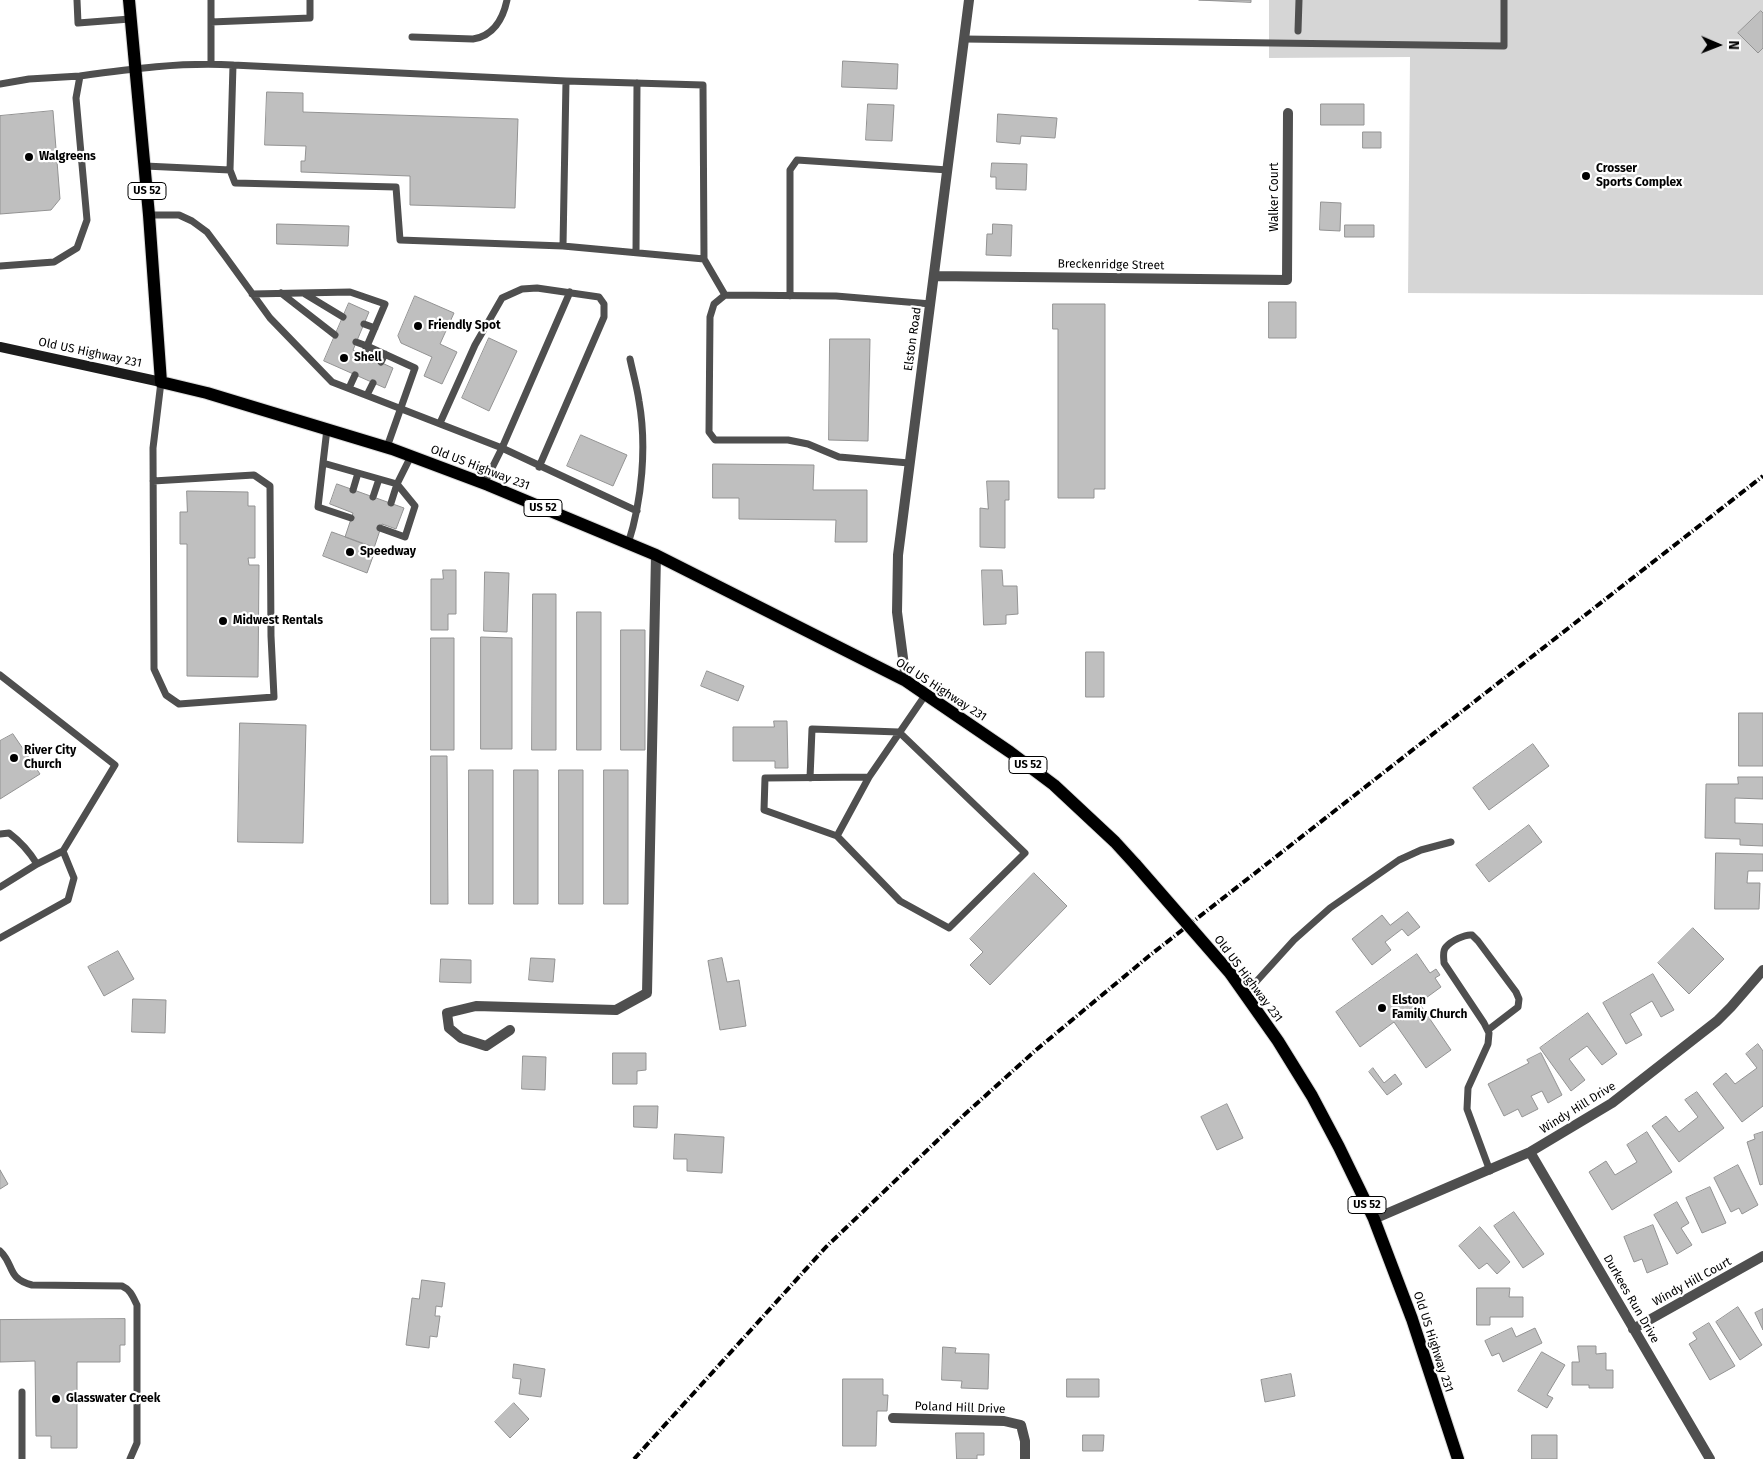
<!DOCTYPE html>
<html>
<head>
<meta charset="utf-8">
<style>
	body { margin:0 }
	#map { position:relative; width:1763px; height:1459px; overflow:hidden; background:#fff; font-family:"Fira Sans",sans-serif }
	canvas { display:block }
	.north { position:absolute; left:1693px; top:20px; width:50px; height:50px; -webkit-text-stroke:4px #fff; paint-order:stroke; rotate:91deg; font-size:14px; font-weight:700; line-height:20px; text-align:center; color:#000 }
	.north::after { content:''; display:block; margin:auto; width:18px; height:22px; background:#000; clip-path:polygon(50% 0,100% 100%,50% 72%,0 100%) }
</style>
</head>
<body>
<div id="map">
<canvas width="1763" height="1459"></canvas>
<div class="north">N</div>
</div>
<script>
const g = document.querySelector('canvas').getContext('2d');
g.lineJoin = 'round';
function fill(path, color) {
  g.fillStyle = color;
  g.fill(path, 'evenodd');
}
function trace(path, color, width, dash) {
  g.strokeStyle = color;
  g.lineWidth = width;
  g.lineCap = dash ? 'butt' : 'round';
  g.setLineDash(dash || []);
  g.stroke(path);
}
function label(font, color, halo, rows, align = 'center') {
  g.font = font + ' "Fira Sans",sans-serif';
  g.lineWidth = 4.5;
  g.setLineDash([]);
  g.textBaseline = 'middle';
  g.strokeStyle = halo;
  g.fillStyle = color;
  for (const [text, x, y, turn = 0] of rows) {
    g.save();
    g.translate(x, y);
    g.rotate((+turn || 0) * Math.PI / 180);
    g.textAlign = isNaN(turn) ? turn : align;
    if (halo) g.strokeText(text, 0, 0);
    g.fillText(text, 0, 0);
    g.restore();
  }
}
fill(new Path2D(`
	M1269 0H1763V295L1408 293 1410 57 1269 58Z`), '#d6d6d6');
const building = new Path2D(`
	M1199 0H1251V2Z
	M1761 11 1763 13V48L1758 53 1738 33Z
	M843 61 898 64 897 89 842 87Z
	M267 92 303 93V112L518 119 515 208 410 205V176L301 172V161H305L306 146 265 145Z
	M868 104 894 105 892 141 866 140Z
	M1321 104H1364V125H1321Z
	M53 111 60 199 51 210 0 214V116Z
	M998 114 1057 118 1055 138 1021 136 1020 144 997 142Z
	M1363 132H1381V148H1363Z
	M992 163 1027 164 1026 190 996 189V177H991Z
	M1321 202 1341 203 1340 231 1320 230Z
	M277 224 349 226 348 246 277 244Z
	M993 224 1012 225 1011 256 986 255 987 234H992Z
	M1345 225H1374V237H1345Z
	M415 296 454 313 440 344 457 352 442 384 424 376 432 357 401 343 398 336Z
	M1269 302H1296V338H1269Z
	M349 303 369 312 353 350 393 368 385 388 324 361Z
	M1053 304H1105V489H1094V498H1058V329H1053Z
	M489 338 517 351 489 411 462 398Z
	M830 339H870L868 441 829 440Z
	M581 435 627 455 613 486 567 466Z
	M713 464 814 465 813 490H867V542H835L836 520 739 519V498H713Z
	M987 481H1009V500H1005V548L980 547V508L988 509Z
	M337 484 404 508 396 529 382 524 374 548 345 537 353 513 330 504Z
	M187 491 248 492V506H255V558H248L249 565H259L258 677 187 676V544H180V512H187Z
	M332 532 376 548 367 573 323 556Z
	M443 570H456V614H448V630H431V579H443Z
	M982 570H1002L1003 586H1017L1018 614 1006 615V624L984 625Z
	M485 572 509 573 507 632 484 631Z
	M533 594H556V750H532Z
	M577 612H601V750H577Z
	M621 630H645V750H621Z
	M481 637 512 638V749H481Z
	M431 638H454V750H431Z
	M1086 652H1104V697H1086Z
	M707 671 744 686 738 701 701 686Z
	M1739 713H1763V766H1739Z
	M774 721H787L788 768H775V761H733V727H774Z
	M240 723 306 725 303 843 238 842Z
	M13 734 40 774 0 799V741Z
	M1533 744 1549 766 1489 810 1473 788Z
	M431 756H447L448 904H431Z
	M469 770H493V904H469Z
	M514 770H538V904H514Z
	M559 770H583V904H559Z
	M604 770H628V904H604Z
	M1738 777H1763V799L1735 798V823L1763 824V846L1740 845V839L1705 838 1706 784H1738Z
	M1529 825 1542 842 1489 882 1476 865Z
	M1716 853 1763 854V871H1748L1747 883H1760L1759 909H1715Z
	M1034 873 1067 906 990 985 970 965 983 952 970 939Z
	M1408 912 1420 927 1408 936 1402 929 1385 942 1391 950 1372 965 1352 939 1382 915 1390 925Z
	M1693 928 1724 959 1689 994 1658 963Z
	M118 951 134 979 104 996 88 967Z
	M1417 954 1430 973 1436 969 1440 975 1435 978 1441 987 1419 1003 1451 1050 1426 1068 1394 1022 1360 1047 1336 1012Z
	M531 958 555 959 553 982 529 980Z
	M722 958 727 982 739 980 746 1026 720 1030 708 961Z
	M441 959 471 960V983L440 982Z
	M1653 974 1674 1010 1661 1017 1652 1001 1630 1014 1642 1035 1626 1044 1603 1003Z
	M133 999 166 1000 165 1033 132 1032Z
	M1588 1013 1617 1054 1602 1065 1587 1046 1569 1059 1585 1080 1571 1091 1540 1048Z
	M1758 1044 1763 1051V1106L1742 1122 1713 1084 1726 1073 1735 1084 1757 1068 1746 1054Z
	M613 1053H646V1070L637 1071V1084H613Z
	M1541 1053 1562 1095 1548 1103 1542 1091 1531 1096 1538 1109 1522 1117 1518 1109 1504 1116 1488 1084 1529 1063 1527 1060Z
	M523 1056 546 1057 545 1090 522 1089Z
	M1373 1068 1384 1083 1395 1074 1402 1084 1387 1095 1369 1072Z
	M1697 1092 1724 1128 1679 1162 1652 1126 1666 1116 1679 1132 1698 1117 1685 1100Z
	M1227 1104 1243 1138 1217 1150 1201 1117Z
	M634 1106H658L657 1128 634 1127Z
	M1647 1132 1672 1172 1612 1210 1589 1172 1606 1161 1615 1175 1637 1162 1627 1145Z
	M1763 1132V1184L1760 1185 1747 1142 1755 1139 1754 1135Z
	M675 1134 724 1137 722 1173 687 1171V1159H674Z
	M1738 1165 1758 1205 1742 1214 1739 1208 1731 1212 1714 1178Z
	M0 1170 8 1184 0 1189Z
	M1710 1187 1726 1223 1702 1233 1686 1198Z
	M1677 1202 1689 1223 1681 1228 1692 1245 1677 1254 1654 1215Z
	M1514 1212 1544 1254 1523 1268 1494 1226Z
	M1653 1225 1668 1264 1647 1273 1642 1259 1634 1262 1624 1237Z
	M1480 1227 1510 1262 1497 1274 1487 1263 1479 1269 1459 1246Z
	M422 1280 445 1283 442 1307 436 1306 435 1316H440L437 1337 430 1336 429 1348 406 1345 412 1298 419 1299Z
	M1477 1288H1510L1509 1297H1523V1317H1490V1325H1477Z
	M1738 1307 1762 1345 1740 1360 1716 1322Z
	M1763 1309V1330L1755 1313Z
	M125 1319V1345H120V1362H77V1448H51V1436H36L35 1361 0 1362V1320Z
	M1709 1323 1735 1366 1710 1380 1689 1344 1697 1339 1693 1333Z
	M1512 1328 1516 1337 1535 1328 1542 1343 1503 1362 1499 1353 1492 1356 1485 1341Z
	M1578 1346H1596V1354L1606 1353V1370H1613V1388H1589V1385H1572V1362H1579Z
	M943 1347 956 1348 955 1353 989 1354 988 1389 961 1388 962 1381 942 1380Z
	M1542 1352 1565 1365 1547 1395 1553 1398 1547 1408 1518 1391Z
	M514 1364 545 1369 541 1397 519 1394 521 1379 513 1378Z
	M1291 1374 1295 1396 1265 1402 1261 1380Z
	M843 1379H883V1395H888L887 1411H877L876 1446H843Z
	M1067 1379H1099V1397H1067Z
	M514 1403 529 1419 510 1438 495 1422Z
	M956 1433H984V1455H977V1459H957Z
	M1083 1435H1104L1103 1451H1083Z
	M1532 1435H1557V1459H1532Z`);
fill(building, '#bfbfbf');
trace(building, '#939393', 1);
const primary = new Path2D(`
	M129 0 149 215 161 382 207 393 392 449 488 485 656 555 906 681 1010 752 1054 785 1115 842 1136 865
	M1230 973 1278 1041 1312 1096 1339 1147 1374 1219 1412 1319 1458 1459`);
trace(primary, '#dbdbdb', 14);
trace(new Path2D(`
	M77 0 78 23 130 19
	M211 0V64
	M211 22 310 18V0
	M1298 31 1299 0
	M412 37 473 39C493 36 503 19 507 0
	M964 39 1504 46V0
	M233 65 566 81 703 85 704 259 725 295
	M0 84 29 79 80 76
	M230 170 235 183 396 187 400 240 563 246 704 259
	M149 215H179L192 221 207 232 225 256 270 318 332 382 502 448 484 484
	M563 246 566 81
	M636 252 637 83
	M0 266 54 262 77 248 87 220 76 98 80 76C130 69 182 62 233 65L230 170 145 166
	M570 292 502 448 637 511
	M281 293 335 335
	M252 294 350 292 385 304 367 346 415 368 387 447
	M305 294 343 317
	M790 296V170L797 160 948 170
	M364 324 375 328
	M356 342 367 346 364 355
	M381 362 385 354
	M349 388 355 375
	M367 395 373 383
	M440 423 475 345 502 298 522 289 537 288 599 297 604 304V317L539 467
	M327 429 323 463 397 484 391 503
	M323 463 318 507 351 518
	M909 463 839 457 808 444 788 440H715L709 432 710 317 714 304 725 295 836 296 931 304
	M153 481 254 475 270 486 271 636 274 697 179 704 166 695 154 669 153 448 161 382
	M353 490 358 473
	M373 497 379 479
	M380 528 405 537 415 506 397 484 411 456
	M628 544C642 501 647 446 639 401 637 387 633 373 630 359
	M0 675 115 765 63 851 74 878 68 900 0 938
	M810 778 812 729 899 732 1025 853 949 928 900 901 837 836 764 810 765 778 869 777
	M0 834 9 833C21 842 29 851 37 864
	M837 836 869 777 926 694
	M0 887 37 864 63 851
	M1245 994 1294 940 1330 908 1399 860 1421 850 1451 842
	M1488 1030 1518 1007 1519 999 1516 992 1478 941 1472 935C1465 934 1451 941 1446 947 1442 951 1444 958 1444 963L1484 1023 1489 1033 1488 1044 1468 1088 1467 1109 1490 1171
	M0 1251C15 1265 6 1278 32 1285L122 1286C131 1290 133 1297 137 1305V1443L130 1459
	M22 1392V1459`), '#4f4f4f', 7);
trace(new Path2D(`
	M934 276 1287 280 1288 113
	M906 681 897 612 898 555 969 0
	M510 1030 486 1046 461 1038 449 1028 447 1013 476 1006 616 1010 647 993 656 555
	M1530 1152 1710 1459
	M1374 1219 1530 1152 1612 1103 1717 1021 1731 1007 1763 970
	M1633 1329 1763 1256
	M893 1418 1004 1421 1021 1425 1025 1441V1459`), '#4f4f4f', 10);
trace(new Path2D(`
	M0 347 161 382`), '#1c1c1c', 10);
trace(primary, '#000', 12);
trace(new Path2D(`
	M634 1459 826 1247 964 1115 1036 1050 1149 956 1763 476`), '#000', 4, [8, 2.5, 1, 2.5]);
const primaryBridge = new Path2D(`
	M1136 865 1230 973`);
trace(primaryBridge, '#dbdbdb', 14, []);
trace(primaryBridge, '#000', 12);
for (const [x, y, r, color] of [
	[29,157,5,"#000"],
	[1586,176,5,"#000"],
	[418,326,5,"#000"],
	[344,358,5,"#000"],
	[350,552,5,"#000"],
	[223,621,5,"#000"],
	[14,758,5,"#000"],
	[1382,1008,5,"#000"],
	[56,1399,5,"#000"]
]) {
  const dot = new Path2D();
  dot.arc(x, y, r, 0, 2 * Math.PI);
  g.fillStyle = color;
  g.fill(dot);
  trace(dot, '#fff', 2);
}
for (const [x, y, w] of [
	[147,191,38],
	[543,508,38],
	[1028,765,38],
	[1367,1205,38]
]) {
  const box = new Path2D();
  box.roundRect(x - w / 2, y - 8.5, w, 17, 4);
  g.fillStyle = '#fff';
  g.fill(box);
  trace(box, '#000', 1);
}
label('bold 11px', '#000', null, [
	["US 52",147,191],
	["US 52",543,508],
	["US 52",1028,765],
	["US 52",1367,1205]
]);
label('bold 12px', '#000', '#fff', [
	["Walgreens",39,157],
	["Crosser",1596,169],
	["Sports Complex",1596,183],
	["Friendly Spot",428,326],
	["Shell",354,358],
	["Speedway",360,552],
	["Midwest Rentals",233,621],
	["River City",24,751],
	["Church",24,765],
	["Elston",1392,1001],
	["Family Church",1392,1015],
	["Glasswater Creek",66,1399]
], 'left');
label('12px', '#000', '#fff', [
	["Walker Court",1275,197,-90],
	["Breckenridge Street",1111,265,1],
	["Elston Road",913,339,-82],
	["Old US Highway 231",90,353,12],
	["Old US Highway 231",480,468,21],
	["Old US Highway 231",941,690,33],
	["Old US Highway 231",1248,979,53],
	["Windy Hill Drive",1578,1108,-32],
	["Windy Hill Court",1692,1282,-29],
	["Durkees Run Drive",1631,1299,60],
	["Old US Highway 231",1433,1342,72],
	["Poland Hill Drive",960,1408,2]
]);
</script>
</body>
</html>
